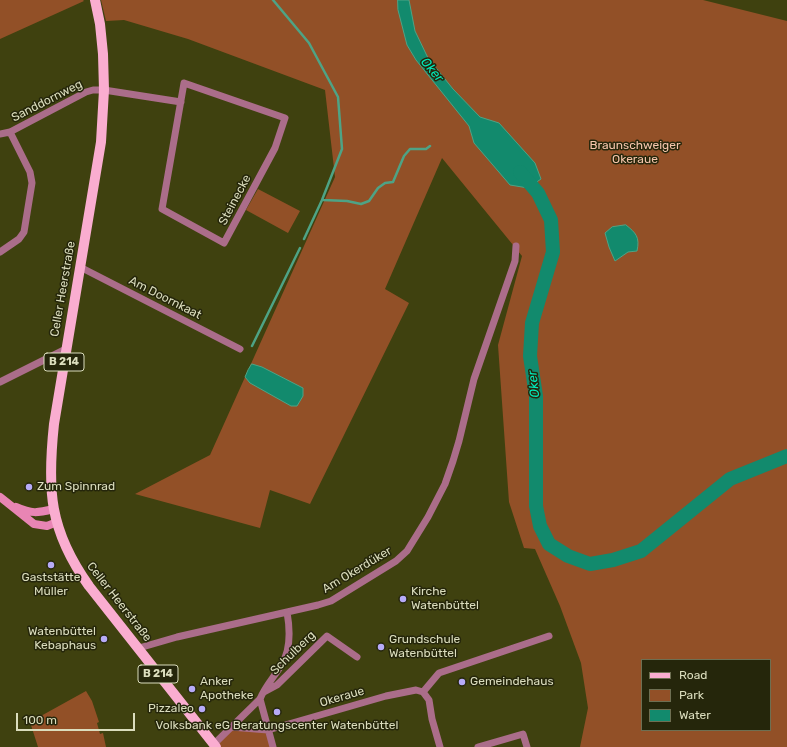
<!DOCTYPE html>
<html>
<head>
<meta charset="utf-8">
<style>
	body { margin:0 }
	#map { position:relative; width:787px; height:747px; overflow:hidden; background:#3f410f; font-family:Rubik,sans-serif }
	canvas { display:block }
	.legend { position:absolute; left:641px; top:659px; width:130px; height:72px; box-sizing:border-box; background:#25260b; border:1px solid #6e6f52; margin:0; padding:5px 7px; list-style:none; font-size:12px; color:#dbddbd }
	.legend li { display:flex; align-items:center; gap:8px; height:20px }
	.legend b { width:20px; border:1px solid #6e6f52 }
	.scale { position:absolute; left:16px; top:713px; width:119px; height:18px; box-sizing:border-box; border:2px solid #dbddbd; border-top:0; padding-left:5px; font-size:12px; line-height:14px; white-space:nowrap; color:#dbddbd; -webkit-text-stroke:3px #25260b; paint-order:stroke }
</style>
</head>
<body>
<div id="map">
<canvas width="787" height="747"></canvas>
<ul class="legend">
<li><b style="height:5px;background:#faadd0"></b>Road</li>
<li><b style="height:11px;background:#925027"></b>Park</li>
<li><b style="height:11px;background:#128a6d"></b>Water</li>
</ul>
<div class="scale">100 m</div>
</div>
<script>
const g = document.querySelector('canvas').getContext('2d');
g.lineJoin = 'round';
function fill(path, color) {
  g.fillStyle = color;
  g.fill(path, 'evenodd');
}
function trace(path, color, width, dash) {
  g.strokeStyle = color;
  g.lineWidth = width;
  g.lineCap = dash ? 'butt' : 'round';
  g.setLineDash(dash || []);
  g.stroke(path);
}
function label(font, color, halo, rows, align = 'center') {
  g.font = font + ' Rubik,sans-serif';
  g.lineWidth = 3;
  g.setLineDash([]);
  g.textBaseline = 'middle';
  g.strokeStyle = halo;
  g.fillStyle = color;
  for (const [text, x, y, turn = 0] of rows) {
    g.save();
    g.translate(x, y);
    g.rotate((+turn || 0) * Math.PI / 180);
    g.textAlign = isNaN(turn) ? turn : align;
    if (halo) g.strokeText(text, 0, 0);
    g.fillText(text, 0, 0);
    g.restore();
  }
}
fill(new Path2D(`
	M0 0H83L84 1 0 39Z
	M101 0H703L787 21V747H580L588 708 581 663 560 606 535 549 524 548 509 502 498 345 522 256 442 158 385 289 409 303 310 504 270 490 260 528 135 494 210 455 335 177 325 90 188 39 124 20 106 21ZM642 660H770V730H642Z
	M258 189 300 211 288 233 246 210Z
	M86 691 92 701 99 722 97 723 100 734 103 733 106 747H38L30 722Z
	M231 727 268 730 273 747H216Z`), '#925027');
const water = new Path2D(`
	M398 0H409L415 31 428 58 453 89 480 117 499 123 535 163 541 179 528 188 510 185 474 143 469 126 416 60 407 45 398 10Z
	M626 225C636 233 640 237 637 251L628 252 615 261 609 247 605 233 612 227Z
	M252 364 262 367 303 388V396L297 406H291L250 383 245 377 248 370Z`);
fill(water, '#128a6d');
trace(water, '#4ea385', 1);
trace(new Path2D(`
	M273 0 309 43 338 97 342 149 322 200 304 239
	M323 200 347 201 361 204 369 201 378 188 385 183 393 182 404 156 410 149H426L430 146
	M252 346 300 248`), '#4ea385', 2.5);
trace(new Path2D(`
	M520 172 538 193 551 220 553 252 532 323 530 356 536 396V506L540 526 549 544 568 556 590 564 613 560 641 551 730 479 787 456`), '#128a6d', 14);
trace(new Path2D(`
	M184 83 285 118 275 148 224 243 162 209Z
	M0 134 10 132 86 92 93 90H104L181 102
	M0 252 19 239 24 232 32 183 30 172 10 132
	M80 267 240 349
	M0 382 66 349
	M139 648 177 637 318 605 331 601 396 561 407 551 428 517 445 484 453 461 459 441 474 379 515 261 516 246
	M264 692 277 685 327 636 357 657
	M423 692 429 700 432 719 440 747
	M260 699 273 747
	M231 727 268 730 386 696 416 690 423 692 439 673 549 636
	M214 744 260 699C265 686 275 676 282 664 291 649 290 629 287 612
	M478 747 523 734 527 747`), '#ab6d8a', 7);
trace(new Path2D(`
	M0 497 34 524 47 526 57 522
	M16 507C32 514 37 513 54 509`), '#e885b4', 8);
trace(new Path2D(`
	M95 0 100 24 103 54 104 90 101 142 54 424C47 490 49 530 89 586L216 747`), '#faadd0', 10);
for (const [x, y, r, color] of [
	[29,487,4,"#b7abf8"],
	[51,565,4,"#b7abf8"],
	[403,599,4,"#b7abf8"],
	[104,639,4,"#b7abf8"],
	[381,647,4,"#b7abf8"],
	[462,682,4,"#b7abf8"],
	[192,689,4,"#b7abf8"],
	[202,709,4,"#b7abf8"],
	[277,712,4,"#b7abf8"]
]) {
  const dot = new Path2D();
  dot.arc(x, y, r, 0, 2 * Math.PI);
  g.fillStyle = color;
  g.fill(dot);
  trace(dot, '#25260b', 1.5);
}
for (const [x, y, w] of [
	[64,362,40],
	[158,674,40]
]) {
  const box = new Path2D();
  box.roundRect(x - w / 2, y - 9, w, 18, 3);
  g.fillStyle = '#25260b';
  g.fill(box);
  trace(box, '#dbddbd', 1);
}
label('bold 11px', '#dbddbd', null, [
	["B 214",64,362],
	["B 214",158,674]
]);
label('12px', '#dbddbd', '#25260b', [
	["Sanddornweg",47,101,-27],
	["Steinecke",235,200,-62],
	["Celler Heerstraße",63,289,-80],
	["Am Doornkaat",165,298,27],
	["Am Okerdüker",357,570,-31],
	["Celler Heerstraße",119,602,52],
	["Schulberg",293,653,-44],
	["Okeraue",342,697,-16]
]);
label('12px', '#f5c5ab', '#25260b', [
	["Braunschweiger",635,146],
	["Okeraue",635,160]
]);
label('12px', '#dbddbd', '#25260b', [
	["Zum Spinnrad",37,487],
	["Gaststätte",51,578,"center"],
	["Müller",51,592,"center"],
	["Kirche",411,592],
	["Watenbüttel",411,606],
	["Watenbüttel",96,632,"right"],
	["Kebaphaus",96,646,"right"],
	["Grundschule",389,640],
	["Watenbüttel",389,654],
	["Anker",200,682],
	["Apotheke",200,696],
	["Gemeindehaus",470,682],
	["Pizzaleo",194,709,"right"],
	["Volksbank eG Beratungscenter Watenbüttel",277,726,"center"]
], 'left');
label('italic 13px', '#00eaba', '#25260b', [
	["Oker",432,70,50],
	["Oker",534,384,-96]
]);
</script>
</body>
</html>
